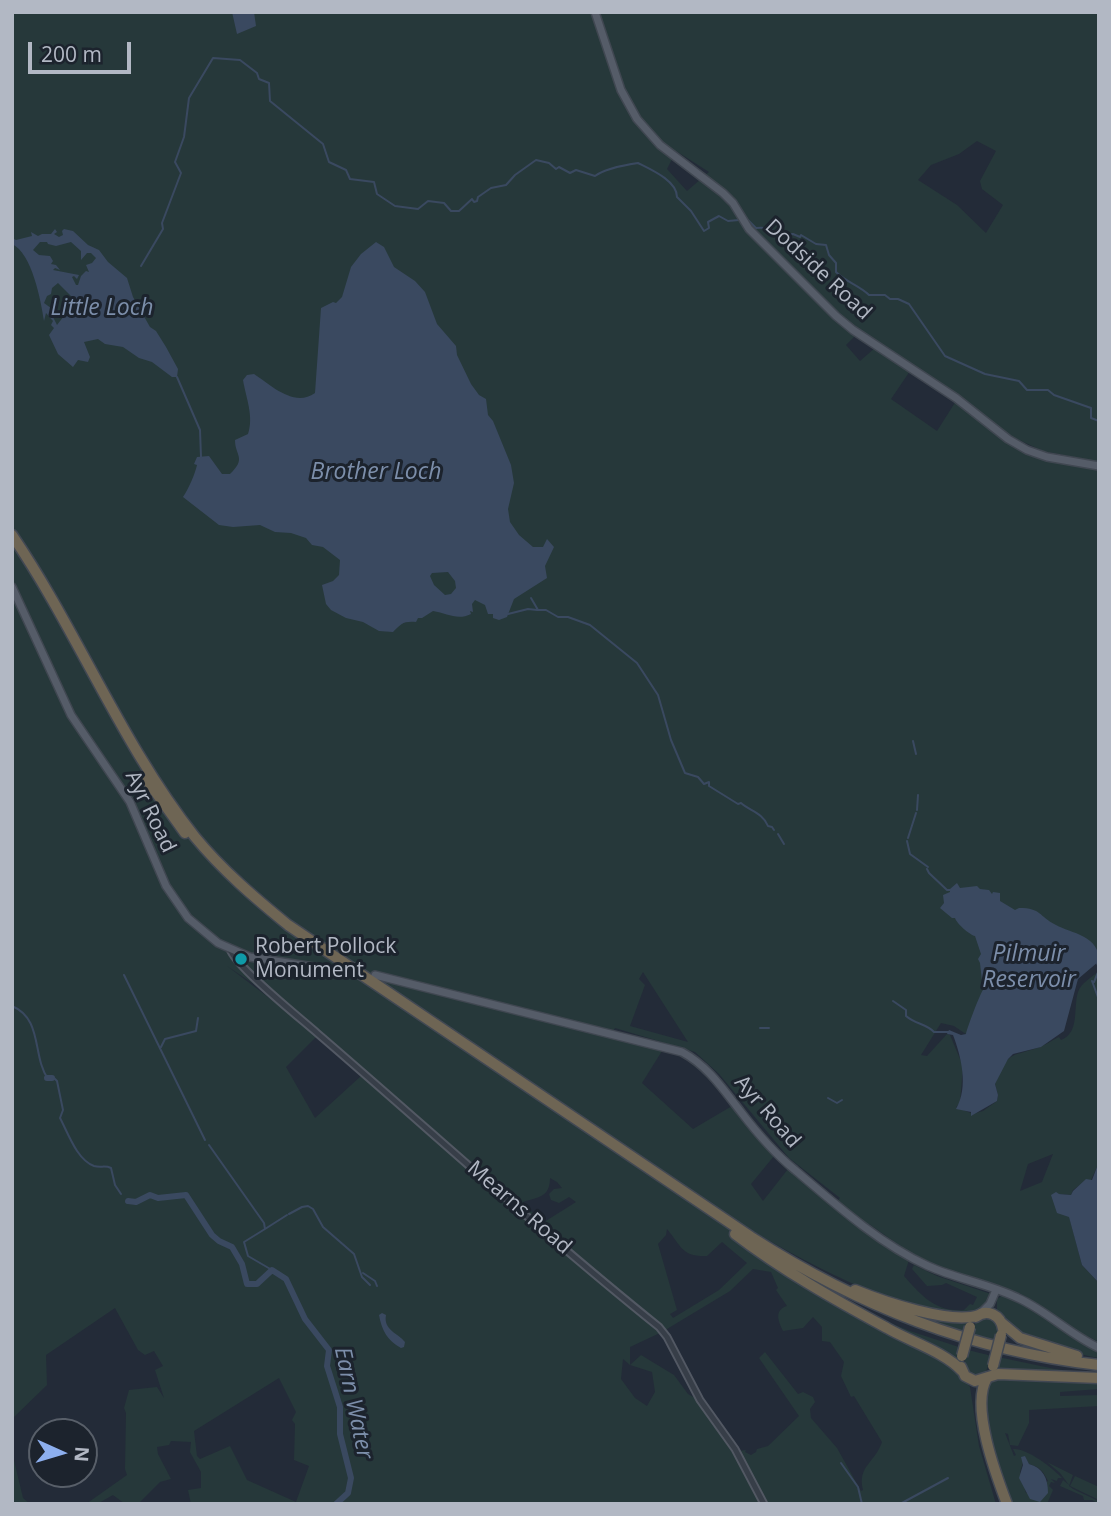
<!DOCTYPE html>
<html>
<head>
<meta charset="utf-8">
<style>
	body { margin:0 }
	#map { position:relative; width:1111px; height:1516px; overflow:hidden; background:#232b38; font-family:"Open Sans",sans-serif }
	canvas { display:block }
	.frame { position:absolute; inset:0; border:14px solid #b2b8c4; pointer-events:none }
	.north { position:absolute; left:28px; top:1418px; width:70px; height:70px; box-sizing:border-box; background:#1c232d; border:2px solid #585f69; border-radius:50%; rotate:94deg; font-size:19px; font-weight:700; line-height:28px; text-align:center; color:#b2b8c4 }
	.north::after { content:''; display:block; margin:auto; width:24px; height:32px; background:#8dafef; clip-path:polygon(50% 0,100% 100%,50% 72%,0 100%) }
	.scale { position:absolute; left:28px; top:42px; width:103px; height:32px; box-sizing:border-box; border:4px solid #b2b8c4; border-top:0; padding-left:9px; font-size:21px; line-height:24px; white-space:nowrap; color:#b2b8c4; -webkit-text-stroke:5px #1c232d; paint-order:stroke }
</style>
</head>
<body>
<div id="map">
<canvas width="1111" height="1516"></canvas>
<div class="frame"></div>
<div class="north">N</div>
<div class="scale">200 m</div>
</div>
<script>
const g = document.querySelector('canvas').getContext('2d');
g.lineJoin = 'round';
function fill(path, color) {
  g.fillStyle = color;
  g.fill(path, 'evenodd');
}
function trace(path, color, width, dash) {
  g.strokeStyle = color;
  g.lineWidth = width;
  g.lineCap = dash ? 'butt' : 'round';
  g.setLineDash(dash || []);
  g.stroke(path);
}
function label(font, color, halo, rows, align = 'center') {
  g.font = font + ' "Open Sans",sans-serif';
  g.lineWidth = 6;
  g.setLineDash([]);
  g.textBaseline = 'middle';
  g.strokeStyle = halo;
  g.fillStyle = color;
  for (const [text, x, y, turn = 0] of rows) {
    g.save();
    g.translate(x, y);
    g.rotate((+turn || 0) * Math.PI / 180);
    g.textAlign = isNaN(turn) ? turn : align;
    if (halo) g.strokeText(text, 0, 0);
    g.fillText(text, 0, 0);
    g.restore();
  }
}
fill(new Path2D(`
	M12 12H1099V462L1043 451 1006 434 851 324 776 254 856 335 846 345 860 361 876 347 910 371 891 399 937 431 956 401 1000 438 1030 456 1094 469 1099 468V966L1095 956 988 1049 954 1026 941 1023 921 1055 927 1056 947 1034 950 1035 963 1066 960 1103 956 1107 973 1114 983 1111 997 1101 998 1095 995 1084C1009 1050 1009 1058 1040 1047 1048 1044 1052 1040 1059 1037L1061 1040C1080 1033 1073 1008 1078 992 1081 983 1092 977 1099 971V1151L1097 1167 1091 1180H1086L1073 1190 1071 1195 1059 1194 1056 1204 1069 1216 1082 1265 1099 1283V1342L1077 1331 1021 1294 941 1268 906 1250 869 1224 868 1232 909 1260 904 1276C922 1296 935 1312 964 1310L970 1304 973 1305 977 1297 946 1283 942 1285 927 1286 912 1269 914 1265 937 1276 991 1294 990 1302C986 1305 982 1309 977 1311 923 1330 788 1252 740 1224L729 1234 755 1254 954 1364 970 1387 979 1446 996 1504H766L738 1451 746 1450 745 1452 751 1455 756 1452 757 1449 768 1446 799 1416 759 1358 765 1352 798 1394 803 1392 813 1397 815 1402 810 1409 811 1418 837 1448 861 1491 863 1490C857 1466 875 1463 882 1442L854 1396 851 1397 841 1376 844 1362 830 1342 822 1341V1327L813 1317 803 1328 783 1331C778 1321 774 1310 787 1306L776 1290 778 1288 771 1272 753 1269 730 1291 662 1332 630 1347V1365L641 1355 674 1375 688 1394 697 1399 732 1451 762 1504H191L188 1490 201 1488V1472L190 1452 191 1442 171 1441 169 1445 157 1447 158 1454 171 1479 160 1482 138 1504H125L113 1495 97 1504H86L127 1475 125 1469 126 1413 124 1408 129 1390 157 1387 164 1398 155 1370 163 1366 154 1351 145 1355 138 1350 115 1308 46 1355 47 1385 12 1419ZM977 141 996 151 980 181 982 189 1003 205 986 233 957 205 918 180 931 165 959 154ZM676 151 709 172 687 191 667 169ZM227 966 310 1022 537 1221 540 1218 525 1207 523 1202C539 1197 550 1197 550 1178L557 1182 562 1188 554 1189 549 1194 551 1200 559 1203 569 1197 576 1202 541 1224 561 1242 558 1245 361 1076 315 1118 286 1067 318 1035ZM643 972 688 1042 630 1026 645 985 639 979ZM615 1028 695 1052 719 1074 789 1158 840 1198 835 1204 788 1169 763 1201 751 1184 774 1156 732 1106 693 1129 642 1083 662 1051 611 1036ZM1053 1154 1042 1182 1020 1191 1028 1164ZM667 1229C682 1247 682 1257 707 1256L722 1242 747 1263 719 1290 673 1318 670 1314 677 1310 658 1244 666 1235ZM623 1359 630 1365 652 1372 655 1392 647 1406 635 1398 621 1379ZM279 1378 296 1412 292 1420 295 1424 294 1460 309 1466 296 1502 247 1480 230 1446 200 1459 197 1456 194 1431Z
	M1003 1295 1014 1298 1099 1350V1358C1064 1351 1016 1343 997 1310V1299Z
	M892 1306 970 1319 965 1334 903 1313Z
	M866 1313 910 1331 962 1348 959 1363Z
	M979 1318H994L999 1330 996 1343 971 1336 976 1321Z
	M968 1350 992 1356 984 1376 975 1379 963 1368Z
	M998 1357 1055 1369 1099 1375 994 1372Z
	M991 1378 1099 1380V1389L1060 1392V1396L1099 1395V1406L1029 1410V1423L1018 1446 1010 1445 1008 1434 1005 1433 1014 1456 1016 1455 1013 1449C1027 1448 1053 1468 1062 1478H1058L1057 1481 1051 1479 1055 1483 1051 1482 1049 1486 1053 1490 1047 1504H1011L991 1443 984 1400ZM1025 1456 1029 1464C1040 1467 1043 1471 1048 1481L1026 1493 1020 1472Z
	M12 1452 23 1498 30 1504H12Z
	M1047 1462 1073 1475 1069 1486C1078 1493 1089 1495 1099 1502V1504L1092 1500H1084L1083 1496 1060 1486 1063 1480 1069 1485 1060 1473Z
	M1075 1476 1099 1487V1500L1070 1486Z`), '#26383a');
fill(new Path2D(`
	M232 12H254L256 26 237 34Z
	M55 229 57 232 54 234 59 237 63 235 62 231 64 229 73 231 88 245 99 250 108 262 127 278 133 297 150 327 156 331 166 347 178 369 177 377H172L152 362 139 358 123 347 105 344 98 339 84 342 90 357 88 362 78 360 73 367 58 354 49 335 54 328 51 325 53 321 46 313 44 321C41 301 32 253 12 244V238L16 240 32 236 31 232 38 236 42 234H51ZM40 242H47L48 244 56 246 71 242 81 251V260L87 253H91L96 258 92 263 86 265 89 272 86 271 81 276 78 285H76L72 277 74 276 77 279 79 275 53 270 55 268 60 270 56 265 51 264 53 261 50 256 39 255 33 250ZM58 283 72 297 67 312 57 325 53 317 56 315 55 311 44 303 47 296 51 294 52 288Z
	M376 242 384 247 394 267 415 281 425 292 437 324 456 346 457 355 471 384 479 395 486 399 488 415 493 421 511 465 514 483 508 509 510 522 519 535 533 547H543L547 539 554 547 545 566 547 578 514 599 507 617 499 620 493 618V614H488L485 605 475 600 472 604 473 612 470 611 471 614C457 621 447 613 433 611L422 618H418L416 622C403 621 401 624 393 632L379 631 363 622 346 618 331 610 326 604 322 585 333 581 339 575 340 560 323 547 312 545 306 538 291 533 275 532 260 525 233 527 219 525 183 497C189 488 195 474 197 465L194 464 197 457 209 456 222 474H230C247 458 235 456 235 440L248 434C254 416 246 398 243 380L247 375 254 374C271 385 294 408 315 393L321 308 333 302 336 303 342 297 351 267 361 254ZM448 572 455 581 456 588 451 594 445 595 434 585 430 576 432 573Z
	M957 883 960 888 977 886 980 889 989 890 992 894 993 892 1000 893V901L1015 910 1019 908C1042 908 1038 916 1056 925 1070 933 1102 936 1098 962L1078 979 1064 1031 1041 1047 1013 1054 1008 1059 995 1084 998 1095 997 1101 971 1116V1112L956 1109C969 1087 961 1056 953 1035L947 1034 949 1030 961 1035 966 1034C967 1028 980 994 983 990L980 963 978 959 981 954 975 936C970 935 957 924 955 918H952L940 908 944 903 943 895 950 892V889Z
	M1099 1151V1283L1082 1265 1069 1217 1057 1213 1051 1195 1056 1192 1059 1194 1071 1195 1073 1191 1086 1179 1092 1180 1097 1167Z
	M382 1313 386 1315C383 1330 398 1333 405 1342L404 1347 401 1348C387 1340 382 1331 379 1315Z
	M1025 1456 1029 1464C1043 1468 1048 1478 1048 1493L1040 1502 1030 1499 1019 1478 1023 1465 1021 1457Z`), '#3a4960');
trace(new Path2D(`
	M748 220 756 228C765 227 773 228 778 235L793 234 800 237 801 235 816 244 826 245 829 255 836 263V272C846 282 860 286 869 295H885L890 299H898L909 304 945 356 985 374 1019 381 1027 390H1048L1054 395 1091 408V418L1099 421
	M141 266 163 229 162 223 181 173 175 162 184 137 189 98 213 58 240 60 257 73 259 79 269 83 270 101 323 144 329 162 346 170 350 179 374 182 377 194 395 206 418 209 428 201 444 203 451 211H459L472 199 474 202 477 201 478 197 491 188 506 185 515 175 536 160 549 163 556 169 559 167 570 173 576 170 595 176C606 168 625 165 638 163 652 170 677 181 677 197L691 211 704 231 709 228 708 222 719 216 728 221 739 220
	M177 377 200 430 201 457
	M531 598 538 610H546L558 617H568L590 625 637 663 658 695 671 740 685 773 698 777 704 784 709 782V786L738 804 741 803C750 811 763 813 768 826L772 827 774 830
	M508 614 528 609 537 610
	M913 741 916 754
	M917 810 918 795
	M778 834 784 844
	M908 838 916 813
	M907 841 910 854 928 867
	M927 869 929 873 947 890H950
	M1097 963 1099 968
	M124 975 205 1140
	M1092 981 1099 1000
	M1094 982 1099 970
	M893 1001 906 1010V1016C915 1024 927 1024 934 1032H949
	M12 1006C43 1019 32 1056 48 1079L54 1078 57 1081 63 1110 60 1118C68 1133 77 1160 94 1166 101 1168 105 1165 111 1168L115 1185 121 1194
	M1099 1021V1028
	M760 1028H769
	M161 1047 165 1039 196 1031 198 1018
	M828 1098 837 1103 842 1100
	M209 1145 264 1223 265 1229 244 1242 248 1256 272 1270
	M289 1214 302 1207 308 1206 313 1209 323 1227 354 1254 362 1277 370 1285
	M265 1229 287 1215
	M363 1273 375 1281 377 1286
	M841 1463 858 1487 862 1504
	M900 1504 948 1478`), '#3a4960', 2);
trace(new Path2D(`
	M47 1078H52
	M128 1201 136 1202 150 1195 158 1198 186 1195 212 1235 219 1241 232 1247 242 1264 247 1284H257L272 1270 286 1279 305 1319 329 1350 327 1366 340 1407V1434L351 1478 348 1493 336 1504`), '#3a4960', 6);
trace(new Path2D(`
	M326 969 357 973`), '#38404d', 7, [7, 3.5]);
const minor = new Path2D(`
	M230 949C235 966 300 1018 317 1033 431 1131 542 1233 659 1327L667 1337 700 1400 735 1449 764 1504`);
const major = new Path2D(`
	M595 12 621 90 637 119 660 145 723 193 733 203 749 229 836 316 853 330 956 398 1008 439 1027 450 1047 457 1099 466
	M12 587 71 715 130 802 166 886 188 918 218 943 250 957 326 969
	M375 975 682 1052C708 1066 723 1089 741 1112 757 1133 774 1153 795 1170 835 1204 880 1244 928 1266 957 1279 989 1284 1018 1298 1047 1311 1069 1334 1099 1348
	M982 1312 990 1304 996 1290`);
const highway = new Path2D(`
	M12 535C78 632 122 745 195 837 222 870 255 898 288 925L751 1237C859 1306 971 1351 1099 1365
	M147 780 185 833
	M735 1234C782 1270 835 1300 887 1328 909 1341 945 1352 962 1371
	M855 1290C882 1301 951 1325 979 1315
	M976 1317C987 1308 1001 1315 1003 1329
	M1002 1323 1020 1338 1077 1356
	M961 1367 965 1376 975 1381 998 1374 1099 1378
	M987 1378C970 1406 996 1475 1007 1504`);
trace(minor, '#525863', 9);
trace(major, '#404751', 10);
trace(highway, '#424853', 13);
trace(minor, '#373e48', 5);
trace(major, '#555c68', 7);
trace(highway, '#6e6554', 10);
const highwayBridge = new Path2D(`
	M962 1356 970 1327
	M993 1366 1001 1335`);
trace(highwayBridge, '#424853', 13, []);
trace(highwayBridge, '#6e6554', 10);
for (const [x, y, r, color] of [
	[241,959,7,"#0f9aa8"]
]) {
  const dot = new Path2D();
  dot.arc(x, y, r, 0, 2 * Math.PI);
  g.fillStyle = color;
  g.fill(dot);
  trace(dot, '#1c232d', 2.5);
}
label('21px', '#b2b8c4', '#1c232d', [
	["Dodside Road",818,270,43],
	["Ayr Road",150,812,64],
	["Ayr Road",767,1112,49],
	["Mearns Road",519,1208,41]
]);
label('21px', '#b2b8c4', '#1c232d', [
	["Robert Pollock",255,947],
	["Monument",255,971]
], 'left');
label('italic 23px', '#7c8eaa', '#1c232d', [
	["Little Loch",102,308],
	["Brother Loch",376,472],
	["Pilmuir",1029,954],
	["Reservoir",1029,980],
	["Earn Water",353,1403,78]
]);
</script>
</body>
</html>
